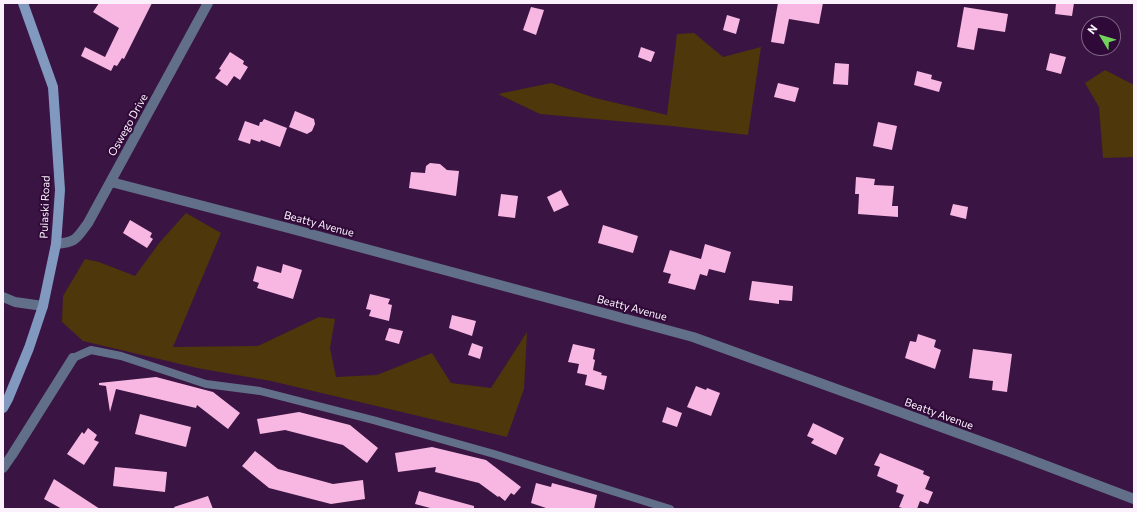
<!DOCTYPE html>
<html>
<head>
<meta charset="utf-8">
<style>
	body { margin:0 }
	#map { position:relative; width:1137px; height:512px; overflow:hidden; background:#3a1442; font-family:Commissioner,sans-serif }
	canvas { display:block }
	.frame { position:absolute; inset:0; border:4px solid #faf1fc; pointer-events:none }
	.north { position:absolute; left:1081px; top:16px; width:40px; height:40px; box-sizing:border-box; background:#2f0937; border:1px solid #806686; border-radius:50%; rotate:308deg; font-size:11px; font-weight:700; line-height:16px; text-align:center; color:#faf1fc }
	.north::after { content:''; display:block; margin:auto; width:14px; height:18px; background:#73d25c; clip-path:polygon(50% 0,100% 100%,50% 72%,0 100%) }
</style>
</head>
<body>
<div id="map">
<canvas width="1137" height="512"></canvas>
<div class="frame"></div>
<div class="north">N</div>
</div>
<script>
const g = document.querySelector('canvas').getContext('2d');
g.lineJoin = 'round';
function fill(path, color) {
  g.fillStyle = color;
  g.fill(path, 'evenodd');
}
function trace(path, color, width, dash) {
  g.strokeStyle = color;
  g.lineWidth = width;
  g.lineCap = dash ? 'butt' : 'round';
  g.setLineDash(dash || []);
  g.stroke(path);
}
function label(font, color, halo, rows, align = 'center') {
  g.font = font + ' Commissioner,sans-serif';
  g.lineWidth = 4;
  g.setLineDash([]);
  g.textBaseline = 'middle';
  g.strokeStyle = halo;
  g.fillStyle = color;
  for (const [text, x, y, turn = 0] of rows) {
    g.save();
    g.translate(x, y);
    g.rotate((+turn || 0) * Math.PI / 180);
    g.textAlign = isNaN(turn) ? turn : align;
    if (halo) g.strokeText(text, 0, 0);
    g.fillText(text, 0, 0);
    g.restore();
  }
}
fill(new Path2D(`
	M694 33 723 57 761 47 748 135 672 126 540 114 498 94 551 83 595 98 667 115 677 34Z
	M1105 70 1134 85V157L1103 158 1099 107 1085 83Z
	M186 213 221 233 173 347 258 346 319 317 335 319 330 348 336 377 377 375 432 353 451 383 491 388 527 332 524 389 507 437 271 381 197 368 83 341 62 322 63 296 85 259 99 262 135 276 160 242Z`), '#4e370a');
fill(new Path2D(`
	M99 3H152L124 59 122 58 117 66 114 65 111 71 81 56 85 47 105 57 119 28 93 12Z
	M778 3H823L819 24 789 19 784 44 771 42Z
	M1056 3H1074L1072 16 1055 14Z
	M531 7 544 10 536 35 523 30Z
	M964 7 1008 14 1005 32 978 28 974 50 957 47Z
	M727 15 740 19 736 34 723 30Z
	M641 47 655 52 651 62 638 57Z
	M230 52 244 61 243 64 248 67 240 80 234 76 227 86 215 78 221 70 219 69Z
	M1050 53 1066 57 1061 74 1046 70Z
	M835 63 849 64 848 85 833 84Z
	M917 71 932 75 931 79 942 82 939 92 914 85Z
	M778 83 799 88 795 102 774 97Z
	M295 111 314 119 315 124 312 131 307 134 289 127Z
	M264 119 287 128 280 147 261 140 260 142 251 139 250 144 238 140 245 121 259 126 260 122H262Z
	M878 122 897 126 892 150 873 146Z
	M430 163 440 164 447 170 459 171 456 196 409 188 411 172 425 173 426 166Z
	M856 177 875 179 874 185 894 186 892 206H898V217L858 214 859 194H855Z
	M561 190 569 205 554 212 547 197Z
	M501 194 518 196 515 218 498 216Z
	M953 204 968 207 966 219 950 215Z
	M130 220 152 233 150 237 153 239 147 248 123 233Z
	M603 225 638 236 633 253 598 243Z
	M705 244 731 252 725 273 709 269 707 276 700 274 695 290 668 283 671 274 663 272 670 250 701 259Z
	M283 264 302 270 293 299 257 288 259 283 253 281 257 266 281 273Z
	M752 281 793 286 792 301 779 300V304L749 300Z
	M370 294 390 299 388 304 392 305 389 321 369 316 371 310 366 309Z
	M452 315 476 321 472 336 449 328Z
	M389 328 403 331 399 344 385 340Z
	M918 334 936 340 934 347 941 350 935 369 905 358 910 341 916 342Z
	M472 343 483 347 480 359 468 355Z
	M573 344 595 349 593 359 595 360 593 370 602 373 601 375 607 376 604 390 585 385 587 375 577 373 579 364 568 362Z
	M973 349 1012 354 1007 392 992 390 993 381 969 378Z
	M156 377 213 392 240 413 228 429 197 405 196 408 116 389 110 412 106 386 99 385V383Z
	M696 386 706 390 707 388 720 393 711 416 687 407Z
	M667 407 682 413 677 427 662 422Z
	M299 412 350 425 378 448 367 463 343 445 285 430 260 434 257 419Z
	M140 414 191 427 186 447 135 434Z
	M813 423 844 438 836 455 811 443 814 439 807 436Z
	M88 428 97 435 94 440 99 442 84 465 67 454 82 432 84 434Z
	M432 447 486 460 521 487 514 495 511 493 505 501 499 496 498 497 479 483 435 472 436 467 398 472 395 453Z
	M255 451 278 469 333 484 363 480 365 499 331 504 269 488 242 466Z
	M880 453 924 471 923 474 930 477 925 489 933 492 928 504 920 501 917 509H905L899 507 904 495 896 492 898 485 877 476 880 467 874 465Z
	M115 467 167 472 165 492 113 486Z
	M54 479 100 509H62L44 499Z
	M536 483 551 487 552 483 597 495 594 509H549L531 503Z
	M419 491 474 506V509H434L415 504Z
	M208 496 213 509H175L174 507Z`), '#f8b7e2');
trace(new Path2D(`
	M73 358 91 350 121 356 206 384 260 391 373 420 494 454 670 509`), '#617088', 8);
trace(new Path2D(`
	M111 182 292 229 693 337 1010 452 1134 499
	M56 244C77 242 76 239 88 223L208 3
	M3 297 15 302 43 306
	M3 468 12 455 73 358`), '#617088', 10);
trace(new Path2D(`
	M3 408 8 399 29 348 43 306 56 244 58 218 60 190 53 87 23 3`), '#8299bf', 10);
label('11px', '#faf1fc', '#2f0937', [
	["Oswego Drive",128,125,-61],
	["Pulaski Road",45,207,-88],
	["Beatty Avenue",319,224,15],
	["Beatty Avenue",632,308,15],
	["Beatty Avenue",939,414,20]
]);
</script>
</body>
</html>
